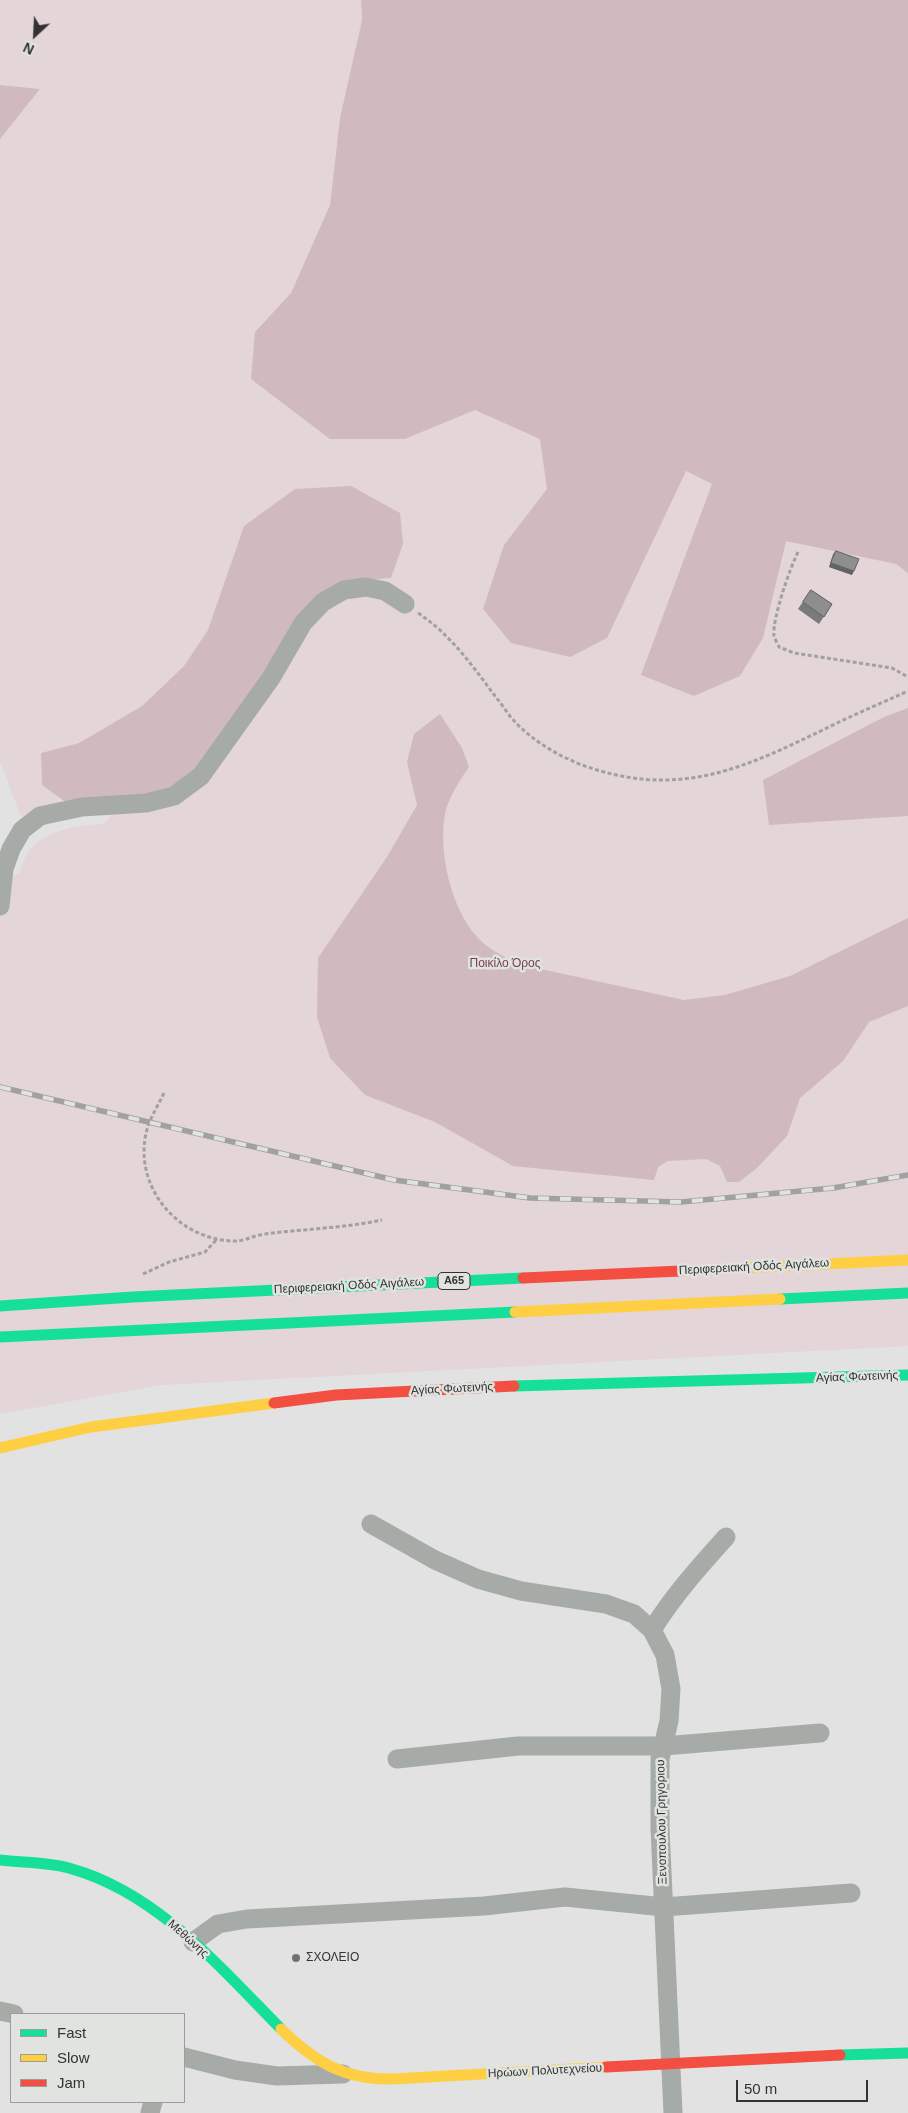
<!DOCTYPE html>
<html>
<head>
<meta charset="utf-8">
<style>
	body { margin:0 }
	#map { position:relative; width:908px; height:2113px; overflow:hidden; background:#e1e2e1; font-family:Arial,sans-serif }
	canvas { display:block }
	.legend { position:absolute; left:10px; top:2013px; width:175px; height:90px; box-sizing:border-box; background:#e0e3e0; border:1px solid #9a9d9a; margin:0; padding:6px 9px; list-style:none; font-size:15px; color:#323332 }
	.legend li { display:flex; align-items:center; gap:10px; height:25px }
	.legend b { width:25px; border:1px solid #9a9d9a }
	.north { position:absolute; left:10px; top:10px; width:50px; height:50px; -webkit-text-stroke:4px #e0e3e0; paint-order:stroke; rotate:205deg; font-size:14px; font-weight:700; line-height:20px; text-align:center; color:#323332 }
	.north::after { content:''; display:block; margin:auto; width:18px; height:22px; background:#323332; clip-path:polygon(50% 0,100% 100%,50% 72%,0 100%) }
	.scale { position:absolute; left:736px; top:2080px; width:132px; height:22px; box-sizing:border-box; border:2px solid #323332; border-top:0; padding-left:6px; font-size:15px; line-height:18px; white-space:nowrap; color:#323332; -webkit-text-stroke:4px #e0e3e0; paint-order:stroke }
</style>
</head>
<body>
<div id="map">
<canvas width="908" height="2113"></canvas>
<ul class="legend">
<li><b style="height:6px;background:#16e098"></b>Fast</li>
<li><b style="height:6px;background:#ffcf43"></b>Slow</li>
<li><b style="height:6px;background:#f24e42"></b>Jam</li>
</ul>
<div class="north">N</div>
<div class="scale">50 m</div>
</div>
<script>
const g = document.querySelector('canvas').getContext('2d');
g.lineJoin = 'round';
function fill(path, color) {
  g.fillStyle = color;
  g.fill(path, 'evenodd');
}
function trace(path, color, width, dash) {
  g.strokeStyle = color;
  g.lineWidth = width;
  g.lineCap = dash ? 'butt' : 'round';
  g.setLineDash(dash || []);
  g.stroke(path);
}
function label(font, color, halo, rows, align = 'center') {
  g.font = font + ' Arial,sans-serif';
  g.lineWidth = 5;
  g.setLineDash([]);
  g.textBaseline = 'middle';
  g.strokeStyle = halo;
  g.fillStyle = color;
  for (const [text, x, y, turn = 0] of rows) {
    g.save();
    g.translate(x, y);
    g.rotate((+turn || 0) * Math.PI / 180);
    g.textAlign = isNaN(turn) ? turn : align;
    if (halo) g.strokeText(text, 0, 0);
    g.fillText(text, 0, 0);
    g.restore();
  }
}
fill(new Path2D(`
	M0 0H361L362 20 340 118 330 205 291 293 255 332 405 439 475 410 677 489 686 471 712 484 705 505 908 552V1346L161 1385 0 1414V879L20 873C27 832 70 826 104 824L353 500 244 526 208 630 184 666 142 706 79 743 41 753 42 785 64 801 38 808 21 817 0 761V139L40 89 0 85Z`), '#e3d5d8');
fill(new Path2D(`
	M361 0H908V573L896 564 786 541 763 638 740 676 694 696 641 675 712 484 686 471 607 638 570 657 511 643 483 609 504 545 547 489 540 439 475 410 405 439H330L251 379 255 332 291 293 330 205 340 118 362 20Z
	M0 85 40 89 0 139Z
	M351 486 400 513 403 544 391 578 364 580 340 584 263 677 194 773 170 789 149 795 64 801 42 785 41 753 79 743 142 706 184 666 208 630 244 526 295 489Z
	M908 708V816L769 825 763 780 884 717Z
	M440 714 462 748 469 767C460 780 448 798 445 814 438 852 451 908 477 937 489 950 506 958 522 965L684 1000 725 995 790 976 908 918V1006L869 1022 843 1061 800 1098 787 1136 757 1168 739 1182H727L720 1166 706 1159 668 1161 658 1167 654 1180 513 1166 435 1122 365 1095 330 1058 317 1017 318 958 387 857 417 805 407 762 414 734Z`), '#d0b9bf');
trace(new Path2D(`
	M798 552C790 568 772 619 774 636 775 640 778 644 779 647L794 653 892 668 908 677
	M418 613C450 634 472 665 495 696 502 704 508 715 516 723 539 746 567 761 597 770 687 797 750 765 829 727 855 714 882 703 908 691
	M164 1093C157 1108 147 1122 145 1139 137 1191 180 1239 232 1241 244 1242 254 1235 265 1234 304 1229 344 1228 382 1220
	M143 1274 169 1262 205 1252 217 1239`), '#a0a1a0', 3, [4, 2.5]);
trace(new Path2D(`
	M0 906 4 869 11 849 22 830 40 816 82 807 146 803 174 796 201 776 271 678 303 623 323 602 344 590 366 587 385 591 405 604
	M371 1524 435 1560 478 1579 521 1591 606 1604 634 1614 652 1630 665 1655 671 1689 669 1721 660 1759V1828L673 2113
	M652 1630C673 1596 699 1567 726 1537
	M397 1759 518 1746H664L820 1733
	M193 1942 218 1924 247 1919 484 1906 565 1897 664 1907 851 1893
	M0 2011 14 2014
	M184 2057 235 2070 277 2076 343 2074
	M150 2113 153 2102`), '#a6aba7', 19);
trace(new Path2D(`
	M780 1299 908 1293
	M0 1306 133 1297 523 1278
	M0 1337 515 1312
	M514 1386 908 1375
	M0 1860C24 1863 49 1862 72 1869 157 1893 221 1968 281 2029
	M840 2055 908 2053`), '#16e098', 11);
trace(new Path2D(`
	M681 1271 908 1260
	M515 1312 780 1299
	M0 1448 91 1427 274 1403
	M281 2029C315 2062 344 2080 393 2079L606 2067`), '#ffcf43', 11);
trace(new Path2D(`
	M523 1278 681 1271
	M274 1403 336 1395 514 1386
	M606 2067 840 2055`), '#f24e42', 11);
const rail = new Path2D(`
	M0 1087 394 1180 530 1198 681 1202 833 1188 908 1175`);
trace(rail, '#a0a1a0', 5.5);
trace(rail, '#e0e3e0', 4, [11]);
fill(new Path2D(`
	M836 551 852 575 829 567 833 554Z
	M811 590 832 604 819 624 798 609Z`), '#797a79');
fill(new Path2D(`
	M831 563 854 571 852 575 829 567Z`), '#636363');
const building = new Path2D(`
	M836 551 859 559 854 571 831 563Z
	M811 590 832 604 824 617 803 602Z`);
fill(building, '#8d8e8d');
trace(building, '#636363', 1);
for (const [x, y, r, color] of [
	[296,1958,5,"#6f706f"]
]) {
  const dot = new Path2D();
  dot.arc(x, y, r, 0, 2 * Math.PI);
  g.fillStyle = color;
  g.fill(dot);
  trace(dot, '#e0e3e0', 2);
}
for (const [x, y, w] of [
	[454,1281,32]
]) {
  const box = new Path2D();
  box.roundRect(x - w / 2, y - 8.5, w, 17, 4);
  g.fillStyle = '#e0e3e0';
  g.fill(box);
  trace(box, '#323332', 1);
}
label('bold 11px', '#323332', null, [
	["Α65",454,1281]
]);
label('12px', '#773e52', '#e0e3e0', [
	["Ποικίλο Όρος",505,964]
]);
label('12px', '#323332', '#e0e3e0', [
	["Περιφερειακή Οδός Αιγάλεω",754,1267,-3],
	["Περιφερειακή Οδός Αιγάλεω",349,1286,-3],
	["Αγίας Φωτεινής",857,1377,-2],
	["Αγίας Φωτεινής",452,1389,-3],
	["Ξενοπουλου Γρηγοριου",662,1822,-91],
	["Μεθώνης",188,1939,42],
	["Ηρώων Πολυτεχνείου",545,2071,-3]
]);
label('12px', '#323332', '#e0e3e0', [
	["ΣΧΟΛΕΙΟ",306,1958]
], 'left');
</script>
</body>
</html>
